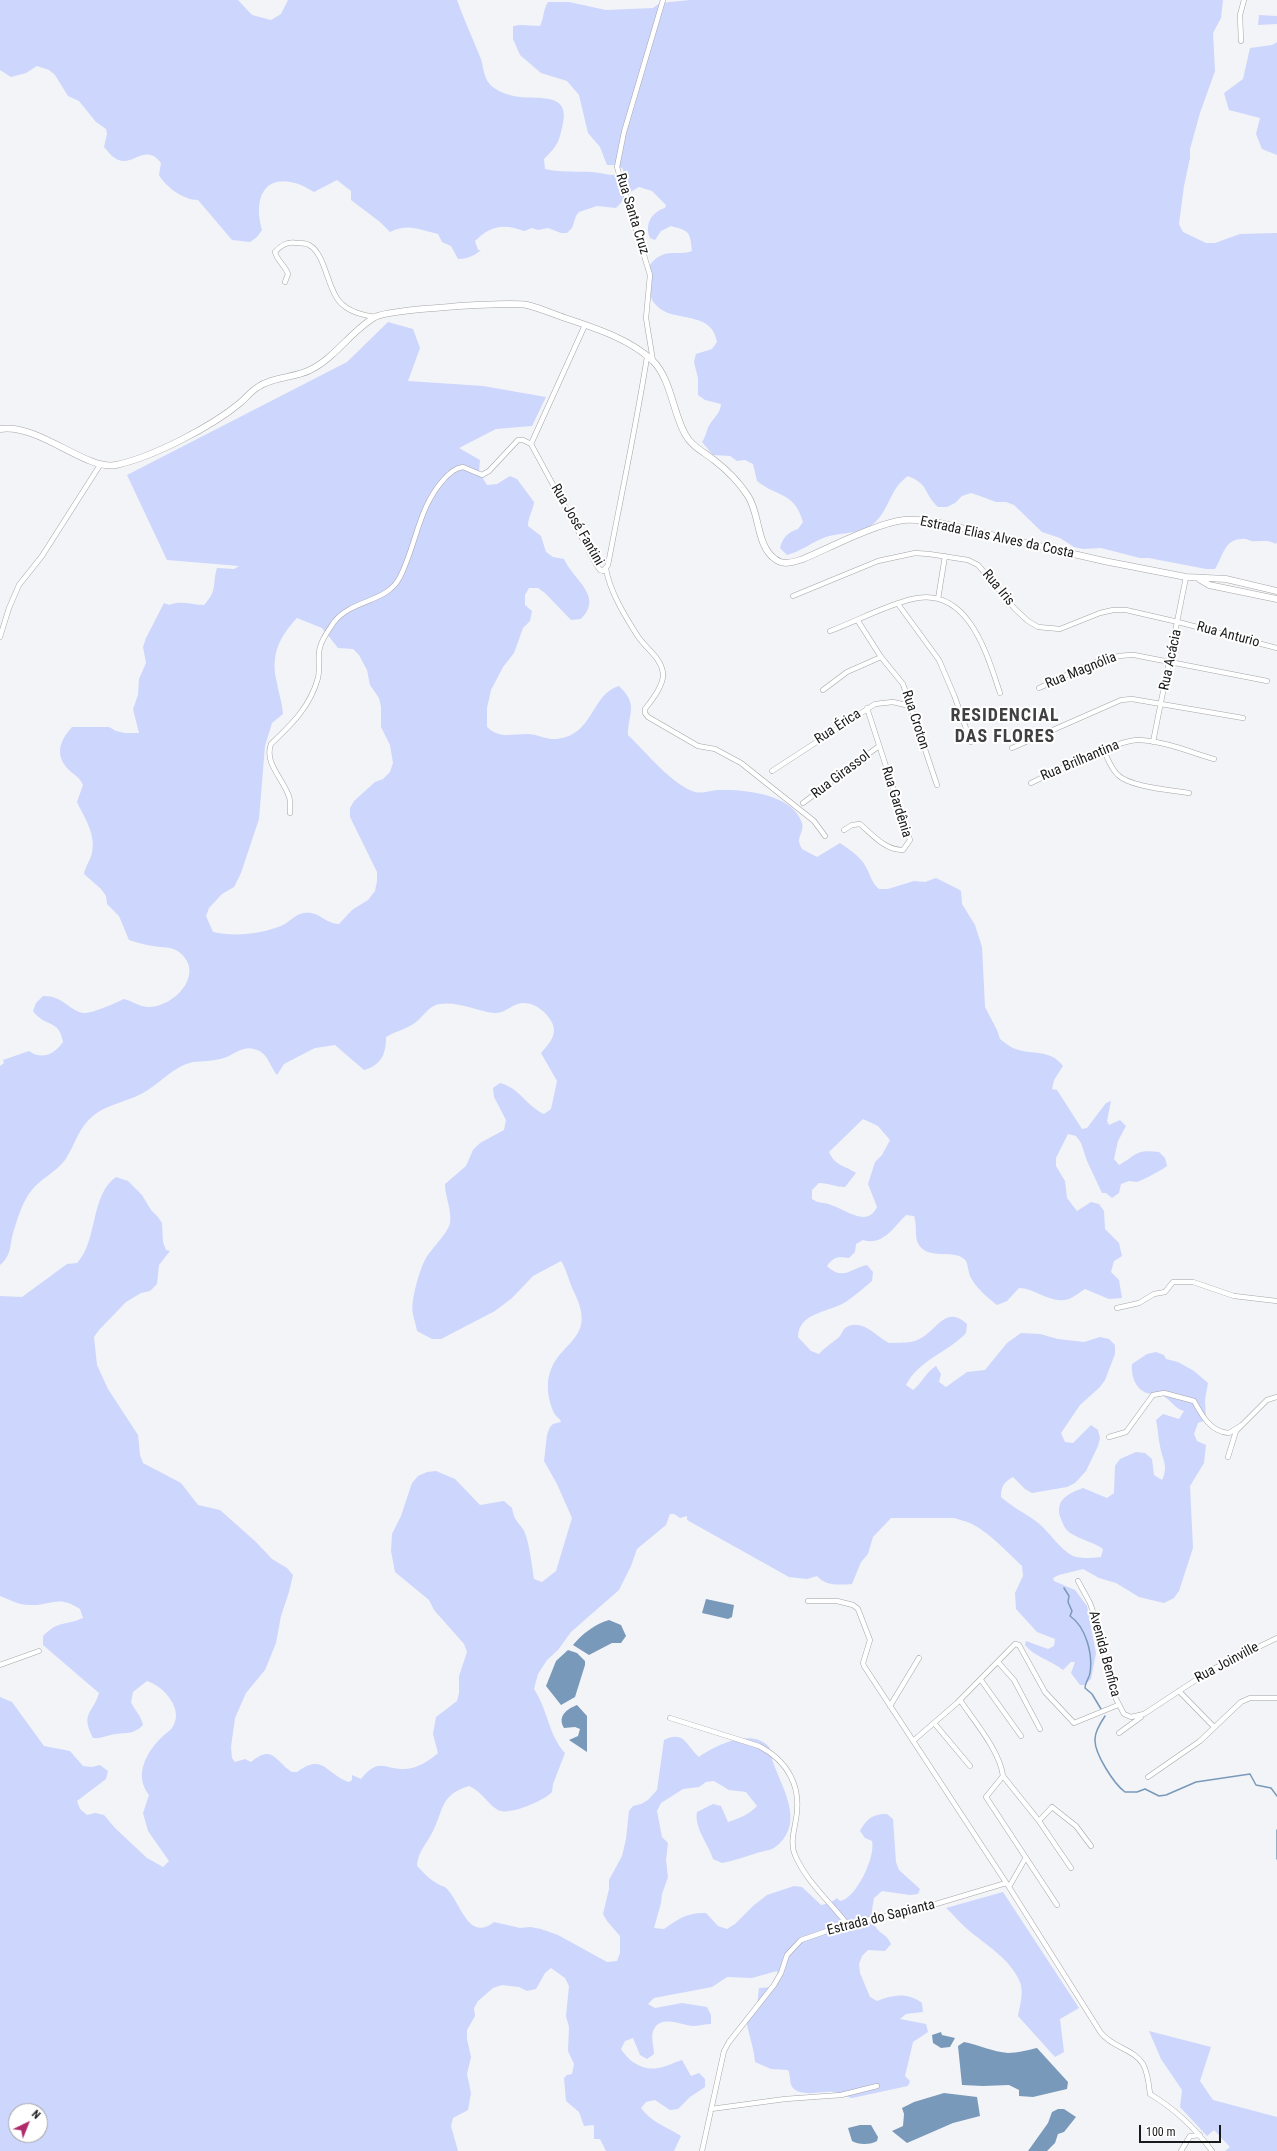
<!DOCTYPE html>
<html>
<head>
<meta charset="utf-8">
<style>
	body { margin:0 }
	#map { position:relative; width:1277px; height:2151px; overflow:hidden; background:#f3f4f7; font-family:"Roboto Condensed",sans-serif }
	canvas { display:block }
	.north { position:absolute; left:8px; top:2103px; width:40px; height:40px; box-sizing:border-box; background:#fff; border:1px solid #a3a3a4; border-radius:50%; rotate:43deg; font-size:11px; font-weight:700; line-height:16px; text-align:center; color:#1a1a1b }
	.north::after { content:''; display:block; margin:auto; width:14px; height:18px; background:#b1296b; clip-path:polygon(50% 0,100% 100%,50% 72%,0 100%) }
	.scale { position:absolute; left:1139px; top:2125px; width:82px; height:18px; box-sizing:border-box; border:2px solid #1a1a1b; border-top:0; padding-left:5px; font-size:12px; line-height:14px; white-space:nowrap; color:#1a1a1b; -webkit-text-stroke:3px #fff; paint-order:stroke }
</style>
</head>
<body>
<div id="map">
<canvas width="1277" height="2151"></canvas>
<div class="north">N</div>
<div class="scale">100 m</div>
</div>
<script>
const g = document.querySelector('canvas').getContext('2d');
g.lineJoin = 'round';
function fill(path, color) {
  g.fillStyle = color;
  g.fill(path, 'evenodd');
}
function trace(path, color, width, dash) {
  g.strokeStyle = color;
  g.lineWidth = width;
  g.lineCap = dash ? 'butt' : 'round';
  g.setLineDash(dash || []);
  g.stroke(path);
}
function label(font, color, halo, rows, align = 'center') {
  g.font = font + ' "Roboto Condensed",sans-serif';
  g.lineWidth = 4;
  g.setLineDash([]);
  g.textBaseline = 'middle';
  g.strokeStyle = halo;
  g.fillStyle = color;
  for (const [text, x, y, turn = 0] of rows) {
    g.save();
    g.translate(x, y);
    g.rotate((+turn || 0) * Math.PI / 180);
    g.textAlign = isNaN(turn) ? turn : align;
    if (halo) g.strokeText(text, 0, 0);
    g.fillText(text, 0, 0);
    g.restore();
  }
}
fill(new Path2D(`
	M0 0H238L252 15 271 20 281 14 288 0H457C464 20 473 39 481 59 483 66 484 76 488 82 494 91 510 96 520 97 538 99 570 93 563 123 559 142 558 145 544 159L545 169C561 173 575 171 592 172 603 173 612 177 623 174V169L616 165H607L600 147 588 133 579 95 567 81 541 73 520 55 513 39V26L520 25 540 26C544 18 543 10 548 2H569L606 10 653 8 660 3 690 0H1223L1221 18 1213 33 1215 71 1200 113 1190 149V158L1184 186 1179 224 1183 232 1206 243H1215L1240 234 1277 233V542L1276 544C1267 539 1261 542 1251 541 1248 540 1245 538 1242 539 1224 539 1223 557 1215 569H1206L1149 558H1140L1101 548 1083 549 1074 547 1060 538 1042 532 1014 505 1006 502H996L980 496 971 493 962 496 955 503 947 507H938C923 493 930 485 908 476 891 488 891 503 879 518 865 536 845 531 826 537 812 542 802 551 787 555L780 548C783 537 787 533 798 529L803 522C794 491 778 498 757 481L753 464 745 460 737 461 730 456 713 455 702 442C707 435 706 430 710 424 715 416 720 414 721 404L705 400 698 395V378L694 362 696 354 712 349 717 342C712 309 673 324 656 305 648 298 651 288 649 279 646 268 651 260 662 255 671 251 682 255 692 251 690 232 690 231 671 226L661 231 655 240 650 238C644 224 652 212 665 208L666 205 652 191 639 187 632 191 616 208 597 206 579 212 576 216 572 228 567 233H561L548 228 538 230 532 228 524 231C503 223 490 226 475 241L478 250H481C474 256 467 259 458 259L451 246 442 242 438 234C418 230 410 223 390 232L380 222 351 200V191L337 180 314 192C276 168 250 186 262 230L257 237 250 242 232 240 198 200C183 200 166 187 159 175L161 163C145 141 131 170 115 158 111 156 108 151 104 147L107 134 106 129 96 122 79 101 68 96 55 75 49 70 37 66 26 73 11 77 0 70Z
	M1259 15 1277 16V24L1258 25Z
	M1277 42V155L1262 149 1256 134 1260 118 1229 110 1224 93 1243 79 1250 48 1272 45Z
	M388 322 413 329 420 348 408 381 483 386 546 397 532 426 496 429 459 448 480 460 479 472 487 485 497 484 510 476 517 479 534 502C533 511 528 517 528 526L541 536 546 552 553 557 564 559C574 581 604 596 581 619L571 620 545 593 538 588H529L525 595V605L532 611 530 621 523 628 514 653 503 667 491 690 487 708V727C500 739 511 734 527 734 537 734 546 740 557 739 594 735 591 694 619 686 639 705 628 713 628 735 646 752 672 785 695 792 701 794 713 790 719 790 744 789 793 794 802 823 804 830 799 835 799 841 799 843 801 847 802 849L817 857 840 843C850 850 860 856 866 867 871 876 871 882 879 889H888L914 881 925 882 936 878 958 889 961 891 962 904 975 925 982 947 985 1007 997 1030 1000 1039C1004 1042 1009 1046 1013 1048 1031 1056 1050 1048 1063 1066L1054 1080 1052 1089 1057 1090 1082 1129 1087 1128 1106 1103 1111 1101 1107 1121 1109 1125 1120 1120 1126 1126 1118 1141 1114 1159 1119 1165C1137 1155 1135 1149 1159 1152L1165 1158 1167 1166C1160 1171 1145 1179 1137 1182L1129 1181 1121 1184 1119 1193 1112 1198 1106 1193H1102L1087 1161 1081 1143 1076 1136 1068 1134 1056 1158V1166L1065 1181 1067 1198 1077 1211 1091 1202 1099 1204 1104 1211 1105 1229 1119 1243 1122 1256 1114 1261 1111 1272 1119 1280 1122 1298 1109 1299 1085 1289C1080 1292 1074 1297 1069 1299 1051 1305 1036 1288 1019 1288L1007 1301 997 1305C988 1298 975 1287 970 1276 968 1271 968 1265 966 1261 956 1247 925 1263 917 1241 915 1233 917 1225 914 1216L906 1215C893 1228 883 1246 863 1240L856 1244 855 1252 849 1258C838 1256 833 1257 827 1266 843 1281 850 1269 867 1265L873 1272 872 1281C866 1286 849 1301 842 1304 825 1313 799 1313 798 1337L811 1351 819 1354C825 1347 831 1344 838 1338 841 1336 842 1331 845 1328 861 1317 876 1336 889 1343 898 1342 909 1344 917 1340 936 1333 945 1303 967 1324L966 1333C948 1352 919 1360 906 1385L913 1390C922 1383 926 1372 936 1366L941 1374 939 1382 946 1387 967 1372 985 1370 1007 1343 1021 1333 1040 1334 1058 1339 1084 1342 1100 1337 1109 1339 1115 1345V1354L1105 1380 1100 1387 1080 1405 1061 1433 1065 1442 1073 1443 1091 1425 1098 1430 1100 1438 1098 1446 1086 1471 1075 1483 1067 1487 1032 1493 1025 1489 1013 1477C1004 1482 1001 1486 1001 1497 1012 1507 1025 1513 1037 1522 1050 1532 1058 1548 1073 1556 1082 1559 1092 1558 1101 1557L1103 1549C1093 1542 1082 1540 1072 1534 1065 1530 1064 1526 1061 1519 1054 1501 1067 1494 1083 1488L1107 1498 1114 1493 1115 1466 1120 1459 1136 1452 1145 1453 1152 1459 1154 1475 1162 1480C1169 1466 1162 1459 1160 1446 1158 1437 1158 1429 1156 1420L1163 1414 1179 1419 1184 1411C1176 1409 1172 1402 1165 1397 1158 1393 1153 1395 1147 1393 1135 1389 1131 1375 1132 1364L1147 1354 1156 1352 1164 1355 1166 1359 1178 1362 1194 1371 1208 1383 1205 1400 1206 1420 1198 1423 1194 1434 1197 1441 1206 1445 1204 1463 1190 1486 1193 1548 1179 1591 1174 1598 1164 1603 1139 1597 1116 1583 1099 1578 1083 1569 1059 1575 1053 1578 1054 1581 1075 1590 1087 1606 1096 1653 1091 1679 1084 1685H1080L1071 1673 1075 1662H1071L1063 1670C1052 1661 1033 1656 1025 1645L1026 1641 1048 1649 1054 1646 1055 1639 1037 1632 1016 1609 1015 1593 1023 1576 1022 1566C1007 1552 991 1534 972 1524 966 1521 960 1520 954 1518H891L873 1537 868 1554 861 1562 852 1584C839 1585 825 1586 817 1576L807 1579 789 1577 687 1520V1516L680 1518 674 1514H670L666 1525 637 1549 631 1566 619 1590 571 1632 558 1650 547 1660 538 1674 534 1689C548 1710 548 1734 565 1753L553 1784 552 1792C544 1801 508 1816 498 1810 487 1804 483 1792 469 1786 439 1795 444 1811 432 1833 426 1845 418 1851 417 1866 423 1872 430 1880 438 1884 441 1886 444 1886 446 1888 461 1902 468 1943 494 1922L520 1928 530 1927 541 1929 558 1935 607 1962 617 1961 620 1953V1936L607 1921 603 1914 609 1889V1880L622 1856 626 1839 629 1811 633 1806 641 1804 648 1800 657 1790 664 1740C684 1730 686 1745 699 1757 714 1746 752 1727 769 1747 772 1751 771 1758 773 1762 782 1788 804 1820 779 1844 771 1852 763 1850 754 1854 743 1857 733 1861 722 1863L713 1859C708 1843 694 1828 697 1812L713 1804 721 1806 728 1822C738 1819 750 1814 757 1806L746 1792 729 1790 714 1781 706 1782 699 1787 683 1789 661 1803 657 1811 662 1837 668 1843 666 1860 668 1877 662 1894 661 1903 654 1928 664 1929C677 1919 689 1912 706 1913L718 1926 727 1929 735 1924 753 1906 767 1895 794 1886 802 1887 821 1905 830 1903 837 1898 840 1901C856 1899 876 1856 872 1841L865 1838 860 1831C867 1819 872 1814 887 1814L893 1819 896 1862 899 1870 920 1889 918 1894 910 1895 882 1891 874 1898C872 1910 869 1921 879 1931 885 1936 888 1937 891 1944L885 1951 868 1950 862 1956 859 1964 860 1973 870 1997 877 2001C893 1995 907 1992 922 2003L923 2012 906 2014 900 2019 926 2024 928 2032 913 2042 905 2076 910 2081 908 2086 852 2098C845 2097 841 2093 834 2092 822 2090 803 2098 793 2088 789 2084 791 2076 788 2070L771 2069 755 2062C754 2047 748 2033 746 2019L757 2006 759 1988 776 1987 779 1979 777 1971 752 1978 727 1977 712 1987 654 1998 648 2004 655 2008 682 2003 707 2007 711 2015V2024C705 2024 699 2026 692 2026 681 2025 662 2015 654 2029 650 2036 654 2047 654 2054L647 2059 640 2055 633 2038 625 2041 621 2049C629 2062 643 2071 658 2068 667 2067 674 2062 682 2060L691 2076 699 2073 705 2079V2087L690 2097 678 2109 670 2110 655 2100 646 2102 641 2108C651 2122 667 2127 681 2136L674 2151H606L600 2139H594V2125L584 2126 579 2112 566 2101 564 2078 567 2075 572 2074 574 2064 568 2051 569 2027 566 2016 569 1986 565 1978 551 1968 545 1973 536 1989 527 1991 519 1987 510 1986 502 1985 493 1988 478 2001 474 2008 475 2016 467 2030V2039L471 2057 467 2074 471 2093 468 2110 453 2118 451 2126 458 2151H0V1697L12 1702 44 1746 70 1751 83 1766 92 1767 100 1765 108 1771 106 1779 77 1801 80 1809 87 1815 95 1813 104 1815 115 1828 147 1858 163 1867 169 1861 148 1831 143 1813 149 1795C133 1775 147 1751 163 1736 166 1733 170 1731 172 1728 185 1710 164 1686 147 1681L133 1692 131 1702C135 1711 141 1715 143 1725 133 1735 128 1732 116 1734 107 1735 101 1739 93 1738 80 1712 93 1714 99 1693L43 1645V1636C59 1620 65 1626 83 1618L80 1609C57 1594 51 1606 30 1605 19 1605 10 1600 0 1596V1296L22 1297 67 1264 77 1263C98 1241 90 1195 116 1177L128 1181 142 1195 151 1210 158 1217 162 1223 163 1242 166 1250 170 1251 159 1265 157 1284 150 1291 141 1293 126 1302 99 1330 94 1337 97 1365 108 1389 138 1435 140 1455 143 1463 181 1483 198 1505 220 1510 256 1542 272 1559 287 1568 293 1575 289 1592 281 1616 276 1643 265 1670 246 1693 235 1718 231 1747 232 1758 235 1762 245 1759 251 1762C273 1744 274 1760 292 1772H297C324 1752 326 1775 349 1782L352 1780V1775L361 1779C379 1756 385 1770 405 1769 417 1769 430 1760 438 1753L433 1734 436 1717 457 1701 459 1693V1676L467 1652 464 1644 434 1610 429 1600 395 1572 391 1551 392 1534 401 1516 412 1483 418 1476 427 1472 436 1471 455 1479 480 1505 504 1501 512 1508C514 1520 517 1521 523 1529 529 1539 532 1566 534 1579L542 1582 556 1571 572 1518 557 1484 544 1461 547 1435 550 1427 553 1424 561 1422C560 1418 556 1417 554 1413 550 1405 547 1392 548 1383 552 1340 600 1344 574 1292 569 1282 567 1270 561 1261L533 1276 512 1298 495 1311 441 1339H432L417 1331C416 1324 414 1320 413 1314 410 1302 420 1268 426 1258 432 1248 448 1233 450 1223 452 1210 445 1197 445 1184L466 1166 473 1150 480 1143 504 1130 506 1120 494 1097 493 1088 500 1083C520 1088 526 1106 544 1114L551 1109 557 1081 541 1053C555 1038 560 1028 544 1012 537 1006 532 1003 522 1003 512 1004 504 1014 494 1013 477 1011 457 1001 440 1004 429 1005 424 1016 416 1022 407 1029 396 1031 386 1037 386 1055 381 1065 364 1070L335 1045 315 1048 307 1052 284 1064 277 1075C269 1065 268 1052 254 1049 241 1045 232 1057 220 1059 211 1061 202 1061 193 1062 173 1066 159 1085 141 1094 126 1102 108 1104 94 1115 77 1129 76 1144 65 1160 55 1173 40 1179 31 1191 23 1201 18 1217 14 1230 9 1244 13 1254 0 1265V1066L4 1063 3 1060 29 1051C41 1060 54 1055 63 1042 59 1018 45 1028 33 1011L36 1003 43 996C64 996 68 1010 83 1013 92 1014 115 1003 124 999 133 1001 141 1008 150 1007 175 1006 206 973 179 952 171 946 162 948 153 946 145 945 136 942 129 940L119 916 107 904 106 896 101 889 84 874C85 867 90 861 92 853 96 834 85 819 77 802L83 785C78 774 69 773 64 764 55 750 63 737 72 727H109L116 731 125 733H139L133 709 138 695 139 679 146 663 143 647 146 638 164 603 169 605C182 600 191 605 204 605 218 590 212 584 217 568L234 569 239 566 167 560 127 475 347 362ZM297 618 322 628 338 648 353 649 359 655 367 670 370 685 379 698 381 707V727L390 745 393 763 390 772 383 779 375 782 354 801 350 808V817L377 872V881L375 891 368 900 352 910 339 924C323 923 320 911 304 913 295 914 291 921 283 925 262 934 235 937 213 932L206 916 209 908 222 894 234 887 241 873 259 819 265 746 272 723 283 714C282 701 279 695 277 683 270 656 279 637 297 618ZM863 1119 878 1126 890 1140 882 1155 875 1162 868 1184 877 1207C867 1228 847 1210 831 1205 824 1202 819 1204 812 1199V1190L819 1183C829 1183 835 1187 845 1187L856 1173C844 1165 835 1166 829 1152ZM16 2111H40V2135H16Z
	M1003 1892 1079 2008 1060 2019 1064 2052 1055 2057 1018 2016C1020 2005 1024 1993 1020 1982 1010 1958 984 1944 966 1928 959 1922 953 1914 946 1908Z
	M1149 2031 1211 2047 1200 2081 1213 2100 1277 2117V2151H1225L1230 2147 1214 2130 1207 2136 1180 2107 1182 2090 1161 2059Z`), '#cdd6fc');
fill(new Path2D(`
	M706 1599 734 1605 732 1617 728 1619 702 1613Z
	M609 1620 621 1625 626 1636 621 1643H612L589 1655 573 1645C582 1634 595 1624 609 1620Z
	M568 1650 577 1653 585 1661V1665L575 1697 561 1705 546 1686 556 1661Z
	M577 1705 587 1716V1752L569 1740 578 1736 580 1729 575 1727 564 1728C557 1716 567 1709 577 1705Z
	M941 2032 942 2035 955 2038 950 2047 941 2048 933 2043 932 2035Z
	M964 2042C979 2045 993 2052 1008 2053 1017 2053 1028 2050 1037 2048L1068 2082 1067 2089 1033 2097 1019 2096V2090L1009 2085 983 2086 962 2085 958 2046Z
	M944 2093 977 2097 980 2116 953 2123 907 2143 892 2131 903 2126 904 2114 902 2108 914 2102Z
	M1058 2109H1064L1076 2117 1064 2132 1058 2134 1055 2143 1047 2151H1028L1048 2123 1052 2112Z
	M860 2125H871L878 2137 877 2141C871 2145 858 2145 852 2141L848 2128Z`), '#7999ba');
trace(new Path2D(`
	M1064 1588 1069 1596 1068 1602 1072 1611 1070 1616C1086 1627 1093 1654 1090 1673 1089 1679 1085 1682 1085 1688L1092 1694 1101 1709
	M1105 1716C1101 1722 1095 1731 1095 1739 1094 1753 1114 1784 1125 1792H1137L1145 1789 1159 1796 1166 1795 1196 1782 1250 1774 1256 1785 1271 1788 1277 1796
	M1277 1830V1859`), '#7999ba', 1.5);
const street = new Path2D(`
	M1241 41 1240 15 1244 0
	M285 282 288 274C285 265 277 261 275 252 280 246 288 241 297 243 300 243 306 243 309 245 325 253 327 287 339 301 348 312 363 315 375 317
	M653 361 646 318 650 275 617 167 624 132 663 0
	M531 444 596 564 600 570 603 571 608 565C621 496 636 427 647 357
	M531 444 585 325
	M606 569C610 592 625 616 637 635 645 648 661 657 663 673 664 685 652 700 645 709V713L648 717 698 746 715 749 741 763 814 821 825 836
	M793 596 878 561 915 553 929 554 968 560 978 565 1015 609 1028 621 1038 627 1060 629 1100 613 1113 610H1126L1178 622 1277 648
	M938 599 945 556
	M898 604 939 660 954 695 971 742
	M858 621 881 657 903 684 937 785
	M830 631C857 621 884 606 912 599 968 585 987 654 1000 693
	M0 637 9 608 19 585 42 556 100 465
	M1039 688C1069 675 1101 654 1134 655L1267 681
	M823 690 847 672 881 657
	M1153 742 1186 577
	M1012 748 1121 700 1132 699 1243 718
	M1104 751C1108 759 1111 769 1118 775 1130 787 1171 790 1189 793
	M772 771 875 704 893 702 910 706
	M1031 783C1053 773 1118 739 1139 740 1164 741 1190 752 1214 759
	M803 803 879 746
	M290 813C290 806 291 799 288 794 282 778 264 762 271 744 292 724 310 707 318 678 320 670 318 663 319 654 319 643 328 631 334 622 352 599 387 603 400 577 417 543 418 507 445 478 450 473 455 468 463 467L482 475 489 471 518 440H523L531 444
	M844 830 852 825 860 824C874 836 885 850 903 850L910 840 867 708
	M1117 1308 1139 1303 1154 1294 1165 1292 1173 1282H1193L1234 1296 1277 1301
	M1109 1437 1126 1432 1153 1395 1164 1393 1194 1401C1202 1416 1211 1432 1229 1433L1242 1425
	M1228 1457 1236 1431 1267 1400 1277 1397
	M1078 1581 1090 1603 1097 1623 1114 1695 1124 1714 1131 1717 1144 1714 1211 1670 1277 1638
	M808 1601H837L853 1605 858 1609 870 1640 863 1663 864 1666 1009 1887 1101 2033C1113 2048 1134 2049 1143 2064 1148 2073 1149 2085 1150 2094 1175 2109 1195 2128 1212 2151
	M998 1662 1014 1680 1040 1729
	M0 1665 39 1651
	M981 1680 1021 1736
	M1179 1691 1214 1727
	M960 1700C974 1721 1000 1751 1003 1776L986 1797 1057 1905
	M890 1706 919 1658
	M670 1718 759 1746C788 1761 802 1787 796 1819 794 1831 790 1844 795 1855 806 1881 830 1902 847 1924
	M934 1723 970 1766
	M1119 1733 1141 1717
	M913 1741 957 1703 1015 1644 1019 1645 1045 1692 1074 1723 1118 1705
	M1003 1776 1039 1821 1071 1868
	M1148 1777 1200 1741 1241 1702 1250 1698H1277
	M1039 1821 1052 1807 1076 1826 1091 1846
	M1009 1887 1025 1859
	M711 2109 785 2099 841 2095 877 2086
	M702 2151 724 2051 729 2042 774 1985 781 1973 787 1955 801 1940 847 1924 916 1910 1006 1883
	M1181 2151 1190 2136 1200 2135`);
const secondary = new Path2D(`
	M0 429C39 423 86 471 116 465 153 457 211 427 240 403 246 398 251 391 258 387 272 377 294 378 310 370 335 358 351 331 375 317 390 309 508 302 527 305 540 308 553 314 565 318 595 328 630 339 653 361 671 379 673 413 685 434 691 446 704 452 714 460 727 470 739 482 748 496 760 514 756 545 775 559 784 566 793 562 803 559 829 548 877 523 904 520 914 519 925 521 935 522L1104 561 1186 577 1226 579 1277 591
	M1199 579 1209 585 1277 599`);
trace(street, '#a4a5a7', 5.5);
trace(secondary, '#a4a5a7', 7);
trace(street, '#fff', 4.5);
trace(secondary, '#fff', 6);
label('14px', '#1a1a1b', '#fff', [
	["Rua Santa Cruz",632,214,73],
	["Rua José Fantini",577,525,60],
	["Estrada Elias Alves da Costa",997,538,12],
	["Rua Iris",998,588,50],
	["Rua Anturio",1228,635,15],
	["Rua Acácia",1171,660,-78],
	["Rua Magnólia",1081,671,-22],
	["Rua Croton",915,720,72],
	["Rua Érica",838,727,-33],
	["Rua Brilhantina",1080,761,-23],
	["Rua Girassol",841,775,-37],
	["Rua Gardênia",896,802,73],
	["Avenida Benfica",1104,1654,75],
	["Rua Joinville",1227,1663,-28],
	["Estrada do Sapianta",881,1918,-14]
]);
g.letterSpacing = '1px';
label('bold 18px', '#404042', '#fff', [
	["RESIDENCIAL",1005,716],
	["DAS FLORES",1005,737]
]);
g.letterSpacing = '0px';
</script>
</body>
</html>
